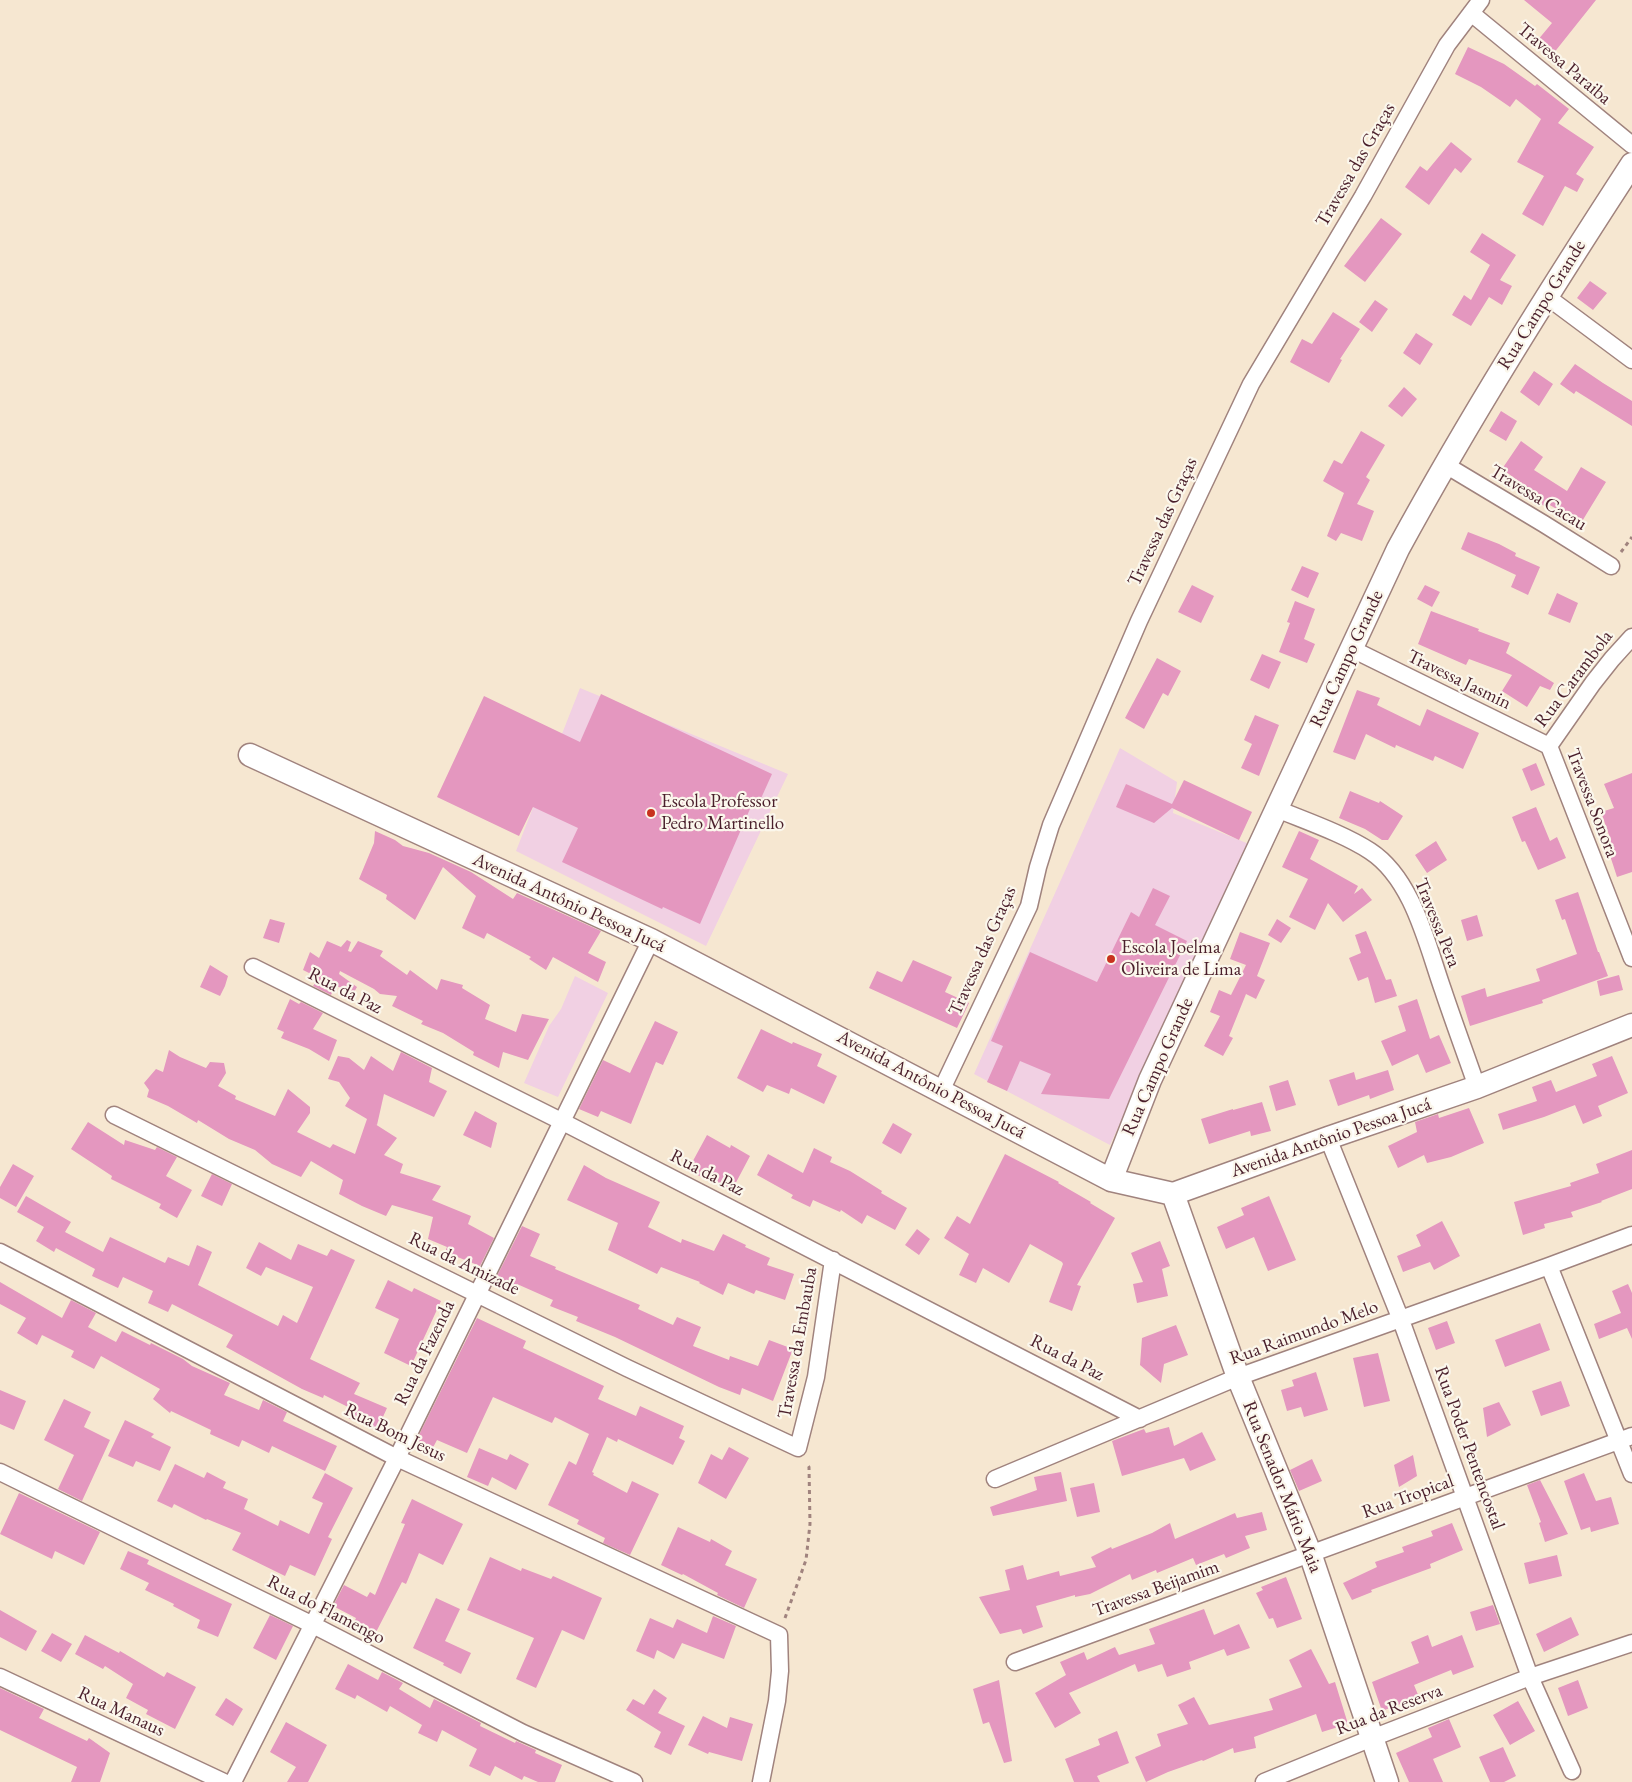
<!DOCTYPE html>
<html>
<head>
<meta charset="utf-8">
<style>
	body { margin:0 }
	canvas { display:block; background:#f6e7d1 }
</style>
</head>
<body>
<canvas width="1632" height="1782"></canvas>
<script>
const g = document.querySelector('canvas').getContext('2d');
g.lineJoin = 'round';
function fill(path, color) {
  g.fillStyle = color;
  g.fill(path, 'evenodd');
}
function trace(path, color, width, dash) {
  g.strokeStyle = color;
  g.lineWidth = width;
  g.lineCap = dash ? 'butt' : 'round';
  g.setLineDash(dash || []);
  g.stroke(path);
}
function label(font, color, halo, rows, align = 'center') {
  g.font = font + ' "EB Garamond",serif';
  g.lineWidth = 4.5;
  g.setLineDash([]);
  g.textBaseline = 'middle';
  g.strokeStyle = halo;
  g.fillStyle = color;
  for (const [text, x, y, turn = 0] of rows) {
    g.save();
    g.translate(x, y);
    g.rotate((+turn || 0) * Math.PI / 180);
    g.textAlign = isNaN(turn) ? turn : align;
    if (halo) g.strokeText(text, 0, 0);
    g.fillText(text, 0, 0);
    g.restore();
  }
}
fill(new Path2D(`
	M580 688 788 774 706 946 516 851Z
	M1120 748 1177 782 1173 813 1249 844 1110 1145 974 1074Z
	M575 976 608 993 558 1097 524 1083 549 1026 561 1009Z`), '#f1d0e3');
fill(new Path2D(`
	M1524 0H1596L1553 54 1537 41 1552 23Z
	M1468 47 1504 64 1535 86 1537 84 1569 109 1558 123 1594 147 1576 174 1584 179 1577 192 1565 186 1543 226 1522 214 1544 176 1517 162 1541 119 1516 99 1510 107 1481 87 1455 74Z
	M1451 142 1472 159 1461 173 1455 168 1429 205 1405 187 1420 166 1427 171Z
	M1381 218 1402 234 1365 282 1344 266Z
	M1482 233 1516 255 1500 280 1512 286 1502 305 1489 297 1471 326 1452 315 1464 295 1471 300 1490 265 1470 252Z
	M1590 281 1607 293 1593 310 1577 298Z
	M1375 300 1388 309 1372 332 1359 322Z
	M1333 312 1360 329 1340 359 1342 360 1329 383 1290 362 1302 339 1312 344Z
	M1416 333 1433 344 1420 365 1403 353Z
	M1575 364 1603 383 1632 401V426L1576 391 1574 394 1560 384Z
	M1534 371 1553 384 1539 406 1520 392Z
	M1404 387 1417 399 1402 417 1388 406Z
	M1501 411 1517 421 1506 441 1489 431Z
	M1361 431 1385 445 1366 477 1370 480 1357 504 1374 511 1362 541 1341 533 1336 541 1327 536 1344 493 1323 481 1334 460 1342 464Z
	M1521 441 1543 457 1534 470 1567 491 1581 467 1606 482 1581 523 1548 504 1546 507 1527 496 1531 490 1502 469Z
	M1468 532 1499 544 1516 553 1515 556 1540 567 1528 595 1511 587 1516 575 1461 549Z
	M1302 566 1319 573 1308 598 1291 590Z
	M1192 585 1214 596 1201 623 1178 612Z
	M1425 585 1440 592 1432 607 1417 599Z
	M1557 593 1578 603 1570 623 1548 614Z
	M1295 601 1315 609 1304 639 1315 644 1307 663 1279 652 1290 623 1287 622Z
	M1431 611 1479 629 1478 631 1510 643 1506 653 1554 683 1550 690 1540 686 1527 707 1502 691 1512 675 1469 659 1466 665 1418 644Z
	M1262 654 1281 662 1269 689 1250 680Z
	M1157 658 1181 671 1168 696 1163 693 1144 729 1125 718Z
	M1357 690 1380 698 1377 705 1420 726 1427 709 1479 733 1463 769 1435 756 1433 761 1396 745 1395 748 1366 734 1355 760 1333 752Z
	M601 694 772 774 758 805 753 802 700 924 663 907 662 909 562 862 578 828 533 807 519 836 437 797 484 696 580 742Z
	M1255 715 1279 725 1259 776 1241 768 1252 744 1244 740Z
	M1536 763 1545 785 1531 791 1522 769Z
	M1632 773V872L1617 877 1604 837 1609 835 1601 812 1614 808 1604 784Z
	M1184 780 1252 812 1239 840 1172 808 1154 823 1116 807 1126 784 1172 804Z
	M1350 791 1379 803 1380 801 1403 816 1388 840H1382L1365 829 1339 818Z
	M1536 807 1550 841 1557 837 1566 858 1538 870 1525 841 1522 842 1512 817Z
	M375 831 395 840 403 846 429 853 471 872 513 899 517 893 601 931 588 953 606 962 598 982 553 957 546 970 529 959 531 957 487 933 484 939 462 928 476 896 443 867 415 920 386 899 387 895 359 879 374 843Z
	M1299 831 1319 840 1310 859 1358 886 1354 894 1362 888 1372 900 1343 922 1328 903 1315 930 1289 917 1308 879 1282 867Z
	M1436 841 1447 860 1427 873 1415 855Z
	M1153 888 1170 896 1155 925 1187 941 1109 1099 1041 1094 1051 1074 1020 1061 1007 1091 987 1082 1003 1046 991 1041 1030 952 1097 982 1131 912 1139 917Z
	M1578 892 1598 952H1599L1608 976 1542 1000 1543 1003 1470 1026 1461 996 1485 988 1487 997 1540 981 1536 969 1577 954 1565 919 1562 920 1555 900Z
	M1477 915 1483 936 1467 941 1461 920Z
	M270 919 285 923 279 943 263 938Z
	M1277 919 1291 928 1281 943 1268 935Z
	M1366 931 1386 980 1391 979 1397 996 1375 1003 1368 977 1358 981 1349 958 1361 953 1355 935Z
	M1240 932 1270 943 1257 976 1265 980 1256 999 1246 994 1229 1036 1233 1038 1223 1056 1204 1046 1220 1016 1210 1012 1219 990 1231 995 1246 965 1230 959Z
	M347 940 351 942 348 951 351 952 358 941 383 951 380 956 407 975 410 970 437 990 441 979 463 985 462 988 490 1005 485 1019 516 1032 522 1014 549 1019 528 1060 503 1052 499 1068 473 1055 474 1052 443 1033 421 1024 423 1021 392 1006 397 996 380 994 374 989 340 971 339 974 357 987 353 994 335 985 331 995 313 986 319 978 303 970 310 952 319 958 327 941 341 947Z
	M913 960 952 977 945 992 969 1003 957 1028 869 988 877 971 902 982Z
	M210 965 228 976 225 986 220 996 200 987Z
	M1619 975 1623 990 1600 996 1597 981Z
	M290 999 299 1004 301 1002 323 1013 313 1029 337 1040 329 1061 309 1049 281 1038 284 1032 277 1029Z
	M1417 999 1430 1039 1439 1035 1451 1063 1426 1073 1418 1054 1392 1066 1381 1041 1406 1031 1398 1006Z
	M655 1021 678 1032 663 1065 656 1062 631 1124 601 1111 598 1117 579 1109 603 1060 630 1073Z
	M761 1029 792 1044 793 1042 822 1054 817 1066 837 1076 824 1104 791 1088 789 1094 767 1085 763 1092 737 1078Z
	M169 1050 180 1057 206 1068 210 1062 224 1063 226 1073 218 1086 236 1096 235 1099 275 1116 288 1089 310 1107V1113L297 1132 330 1148 333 1144 355 1154 367 1119 345 1106 350 1098 339 1082 328 1079 338 1056 349 1058 364 1070 371 1056 393 1071 401 1052 432 1068 429 1082 447 1091 434 1117 384 1094 377 1125 375 1124 397 1138 384 1155 403 1164 400 1173 441 1186 432 1200 471 1216 468 1224 494 1238 480 1266 445 1252 447 1247 428 1239 433 1217 392 1205 386 1216 362 1206 339 1194 343 1180 311 1161 301 1177 272 1164 255 1150 229 1139 198 1120 197 1123 168 1106 147 1097 149 1090 144 1083 156 1069 163 1072Z
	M1612 1056 1628 1093 1598 1106 1602 1116 1583 1124 1575 1105 1544 1117 1503 1130 1498 1114 1537 1101 1532 1087 1551 1080 1556 1092 1597 1076 1592 1064Z
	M1388 1070 1394 1090 1370 1099 1369 1095 1338 1106 1329 1080 1354 1072 1356 1080Z
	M1288 1080 1296 1105 1276 1111 1269 1086Z
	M1262 1102 1271 1131 1251 1136 1250 1131 1209 1144 1201 1119 1233 1109V1110Z
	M1469 1108 1484 1143 1451 1157 1427 1163 1424 1155 1398 1168 1388 1146 1417 1132 1415 1122 1438 1114 1439 1118Z
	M475 1111 497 1123 491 1148 463 1135Z
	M88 1122 124 1145 125 1140 155 1150 157 1147 177 1157 166 1176 192 1190 177 1218 159 1208 161 1204 111 1179 112 1176 71 1149Z
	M893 1123 912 1134 901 1154 882 1143Z
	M707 1135 730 1148 731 1145 750 1156 732 1190 710 1178 709 1181 688 1170Z
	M814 1148 832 1157 830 1162 850 1171 882 1191 881 1193 907 1208 895 1230 867 1215 862 1224 841 1210 840 1212 813 1200 810 1207 791 1198 793 1195 757 1175 768 1154 803 1173Z
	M1632 1150V1189L1601 1201 1602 1202 1571 1212 1573 1217 1544 1224 1545 1228 1523 1235 1514 1202 1571 1186 1570 1183 1599 1173 1596 1164Z
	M1005 1154 1059 1182 1058 1183 1091 1202 1090 1203 1115 1218 1077 1285 1081 1286 1072 1311 1049 1302 1063 1264 1062 1262 1030 1244 1009 1283 983 1268 976 1283 959 1275 969 1254 944 1238 957 1216 970 1224Z
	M13 1164 34 1176 16 1207 0 1198V1187Z
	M584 1165 606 1178 660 1202 648 1227 681 1243 682 1239 714 1251 723 1234 746 1245 745 1247 770 1258 767 1265 794 1274 785 1300 756 1290 754 1294 728 1283 723 1295 699 1283 700 1282 661 1267 657 1274 608 1250 618 1223 567 1200Z
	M212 1174 232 1184 222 1206 201 1196Z
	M26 1196 71 1222 65 1232 103 1252 110 1237 165 1263 168 1257 189 1266 197 1245 212 1252 198 1285 278 1326 283 1315 297 1323 313 1287 266 1267 261 1276 246 1268 259 1242 291 1260 298 1244 327 1256 331 1249 355 1260 310 1359 360 1383 354 1394 387 1408 377 1430 348 1418 352 1409 324 1395 323 1398 302 1389 226 1347 233 1335 172 1304 168 1312 148 1303 153 1291 123 1277 118 1288 92 1276 95 1269 56 1248 54 1252 36 1241 44 1227 17 1212Z
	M1269 1196 1296 1260 1268 1271 1254 1237 1226 1249 1217 1227 1244 1215 1241 1208Z
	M1442 1221 1460 1256 1434 1270 1430 1262 1403 1272 1397 1256 1421 1246 1416 1235Z
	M522 1226 540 1234 530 1256 556 1267 555 1269 640 1305 638 1309 673 1325 677 1317 701 1327 693 1346 729 1360 730 1356 758 1366 769 1340 793 1349 773 1401 742 1388 740 1395 719 1387 615 1337 576 1321 578 1317 550 1306 553 1300 517 1284 515 1287 496 1278Z
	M917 1229 930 1239 919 1255 905 1245Z
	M1160 1241 1170 1266 1162 1269 1168 1296 1137 1303 1133 1284 1143 1282 1131 1253Z
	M388 1280 412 1292 414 1288 441 1301 411 1366 384 1353 399 1319 375 1308Z
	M0 1282 62 1318 71 1300 96 1313 88 1327 116 1342 122 1331 150 1345 151 1343 183 1359 192 1366 230 1383 224 1395 259 1410 263 1400 287 1412 283 1421 337 1446 325 1471 272 1446 269 1453 242 1440 239 1447 210 1434 211 1430 171 1411 170 1413 153 1399 160 1389 101 1356 94 1369 71 1357 74 1351 42 1335 37 1345 17 1333 26 1318 0 1304Z
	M1628 1284 1632 1293V1339L1627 1328 1599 1339 1594 1324 1621 1313 1612 1291Z
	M477 1318 526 1341 523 1348 604 1386 598 1399 636 1416 640 1406 684 1426 679 1438 685 1441 673 1465 618 1439 617 1442 607 1437 592 1472 594 1473 593 1475 627 1493 632 1481 659 1494 630 1555 603 1543 605 1538 577 1524 579 1520 548 1505 569 1461 576 1465 589 1434 555 1417 552 1423 493 1397 467 1453 437 1440 429 1455 413 1447Z
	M1447 1321 1455 1343 1436 1350 1428 1328Z
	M1540 1323 1550 1350 1505 1367 1495 1340Z
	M1176 1325 1188 1355 1164 1364 1161 1383 1140 1365 1142 1338Z
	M1378 1353 1390 1401 1364 1407 1353 1358Z
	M1316 1372 1328 1410 1304 1417 1301 1407 1287 1411 1281 1390 1294 1386 1292 1380Z
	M1561 1381 1570 1406 1541 1416 1532 1391Z
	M0 1390 26 1401 14 1430 0 1424Z
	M64 1399 91 1412 84 1427 110 1440 82 1501 58 1489 74 1455 44 1440Z
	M1499 1402 1511 1425 1487 1437 1483 1408Z
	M125 1420 154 1434 151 1437 171 1447 160 1471 136 1461 133 1467 108 1456Z
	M1169 1427 1174 1446 1202 1432 1216 1460 1190 1471 1184 1458 1122 1476 1112 1441 1144 1429 1146 1433Z
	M729 1447 749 1458 726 1499 698 1483 711 1454 722 1460Z
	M479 1448 507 1460 510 1454 529 1464 516 1490 492 1477 488 1486 467 1477Z
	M1413 1455 1417 1476 1399 1487 1394 1465Z
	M1312 1459 1322 1481 1299 1491 1290 1470Z
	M175 1464 204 1478 207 1472 226 1482 223 1488 248 1499 244 1509 278 1526 280 1520 309 1534 323 1503 312 1498 325 1473 353 1488 328 1537 332 1539 315 1576 290 1565 285 1576 232 1550 241 1533 207 1519 206 1520 174 1504 172 1508 157 1501Z
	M1061 1472 1067 1501 993 1516 990 1507 1037 1490 1034 1477Z
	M1584 1473 1596 1501 1611 1497 1619 1524 1591 1532 1590 1527 1581 1530 1564 1481Z
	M1540 1480 1568 1534 1545 1542 1539 1523 1541 1522 1527 1485Z
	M1094 1483 1100 1512 1077 1517 1070 1488Z
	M19 1493 100 1532 84 1565 55 1551 52 1559 0 1534Z
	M412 1499 463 1524 443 1565 419 1553 406 1584 402 1582 374 1636 353 1625 356 1618 333 1606 344 1585 367 1597 370 1592 375 1595 405 1524 401 1523Z
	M1262 1512 1267 1530 1245 1536 1250 1548 1226 1558 1224 1554 1196 1565 1193 1558 1157 1573 1156 1570 1132 1580 1130 1574 1090 1594 1075 1597V1595L1036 1606 1043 1627 1023 1634 1021 1629 1000 1634 979 1597 1010 1590 1005 1570 1023 1565 1027 1580 1059 1571 1060 1576 1096 1567 1091 1557 1111 1547 1112 1549 1152 1533 1170 1523 1175 1539 1235 1513 1237 1518Z
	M1452 1523 1463 1550 1430 1564 1431 1568 1371 1590 1372 1592 1352 1600 1343 1583 1377 1567 1375 1562 1404 1552 1402 1547 1433 1536 1431 1531Z
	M678 1527 710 1542 711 1539 732 1551 725 1565 757 1579 744 1608 717 1595 718 1593 683 1574 682 1575 661 1565Z
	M128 1551 149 1560 147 1564 232 1604 218 1637 197 1628 200 1620 173 1606 174 1604 145 1590 149 1583 120 1569Z
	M1557 1555 1562 1576 1529 1584 1524 1563Z
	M490 1557 521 1571 522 1568 551 1579 553 1576 602 1598 584 1640 562 1630 536 1688 516 1679 534 1638 467 1610Z
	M1286 1577 1302 1619 1277 1628 1273 1618 1269 1619 1256 1593 1263 1590 1261 1587Z
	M436 1598 460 1609 445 1641 471 1653 461 1674 443 1665 444 1663 413 1648Z
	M1493 1605 1500 1624 1476 1631 1470 1612Z
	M1204 1609 1214 1635 1239 1624 1250 1648 1227 1656 1224 1649 1189 1662 1191 1669 1167 1677 1162 1664 1138 1672 1135 1664 1069 1693 1081 1713 1055 1728 1035 1693 1066 1675 1060 1662 1084 1652 1087 1660 1115 1647 1119 1655 1155 1644 1149 1629Z
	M0 1610 37 1631 26 1651 0 1637Z
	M270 1615 293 1626 276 1660 253 1648Z
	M713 1616 736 1626 724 1659 682 1643 674 1659 657 1650 654 1659 636 1651 650 1618 673 1628 677 1619 707 1633Z
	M1571 1617 1579 1635 1544 1652 1536 1634Z
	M52 1633 72 1644 61 1662 41 1651Z
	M85 1635 119 1653 120 1651 164 1677 167 1672 196 1687 175 1729 146 1714 148 1710 126 1698 133 1684 105 1666 103 1669 75 1654Z
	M1428 1635 1432 1647 1462 1635 1474 1667 1453 1675 1451 1670 1414 1685 1419 1697 1382 1711 1372 1682 1419 1663 1411 1642Z
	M1311 1649 1329 1684 1335 1682 1348 1724 1322 1732 1316 1714 1254 1737 1256 1748 1234 1753 1233 1748 1203 1761 1202 1760 1168 1772 1146 1782 1135 1757 1161 1746 1157 1734 1188 1724 1178 1705 1194 1697 1209 1725 1273 1710 1269 1699 1302 1687 1289 1660Z
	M348 1664 378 1680 382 1672 403 1683 399 1689 430 1708 434 1699 481 1723 480 1726 515 1743 516 1741 536 1750 535 1753 562 1765 555 1782H538L524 1776 522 1780 495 1766 490 1776 469 1766 477 1749 442 1730 437 1742 418 1733 422 1725 390 1706 387 1712 357 1695 355 1699 335 1689Z
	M999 1680 1012 1761 1004 1763 989 1722 983 1724 973 1689Z
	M1578 1680 1588 1708 1568 1716 1558 1688Z
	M0 1688 44 1709 39 1718 87 1741 89 1738 110 1753 100 1782H71L77 1767 0 1730Z
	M654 1689 667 1698 658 1713 685 1726 671 1755 654 1747 661 1732 626 1710 633 1699 644 1705Z
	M226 1698 243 1709 233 1726 215 1715Z
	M1518 1701 1535 1731 1510 1745 1493 1715Z
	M703 1716 727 1728 730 1717 753 1724 742 1761 709 1752 708 1754 688 1745Z
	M1449 1719 1461 1747 1433 1759 1443 1782H1409L1396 1753 1432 1737 1428 1728Z
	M286 1722 327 1745 308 1782H287L296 1767 270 1752Z
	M1117 1731 1129 1763 1097 1776 1100 1782H1074L1065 1759 1100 1745 1098 1739Z
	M1503 1747 1516 1776 1504 1782H1490L1479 1757Z`), '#e497bf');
const street = new Path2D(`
	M1471 13 1632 145
	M1546 296 1632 360
	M1444 464 1544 524 1611 566
	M1352 649 1549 746
	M1549 746 1632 958
	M1549 746 1593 683 1612 659 1632 637
	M1277 809C1306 821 1344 834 1370 851 1413 879 1427 945 1443 990 1454 1023 1466 1055 1477 1087
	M253 967 563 1122 1140 1419
	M941 1091 1029 906 1038 867 1051 825 1139 621 1251 384 1363 196 1447 45 1481 0
	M114 1115 627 1368 798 1448 816 1377 833 1260
	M1328 1138 1401 1320 1530 1677 1572 1771
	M0 1252 397 1458 779 1635 780 1671 777 1701 761 1782
	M1549 1266 1632 1474
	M0 1472 313 1625 523 1733 634 1782
	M995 1479 1238 1377 1549 1266 1632 1235
	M1015 1662 1632 1436
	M0 1677 224 1782
	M233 1782 397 1458 651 940
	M1264 1782 1372 1738 1530 1677 1632 1643`);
const secondary = new Path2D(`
	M250 755 651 940 1111 1180 1173 1194 1328 1138 1477 1087 1632 1025
	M1111 1180 1150 1080 1398 549C1470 417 1550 290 1632 164
	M1173 1194 1238 1377 1310 1553 1387 1782`);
trace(street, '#a0837e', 19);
trace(secondary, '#a0837e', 25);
trace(new Path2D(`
	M1621 552 1632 537
	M785 1618 806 1560 810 1524 809 1467 807 1464`), '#a0837e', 3, [4, 4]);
trace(street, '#fff', 16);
trace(secondary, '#fff', 22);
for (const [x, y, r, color] of [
	[651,813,5,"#c8321e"],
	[1111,959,5,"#c8321e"]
]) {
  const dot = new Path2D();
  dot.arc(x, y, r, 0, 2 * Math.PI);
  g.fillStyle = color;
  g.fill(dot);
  trace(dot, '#fbf7ec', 2);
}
label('19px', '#4a1f2b', '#fbf7ec', [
	["Travessa Paraiba",1564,64,40],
	["Travessa das Graças",1356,165,-60],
	["Rua Campo Grande",1542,305,-58],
	["Travessa Cacau",1538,498,31],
	["Travessa das Graças",1163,522,-65],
	["Rua Campo Grande",1347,659,-65],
	["Rua Carambola",1574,679,-53],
	["Travessa Jasmin",1459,680,26],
	["Travessa Sonora",1592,803,69],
	["Avenida Antônio Pessoa Jucá",569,903,25],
	["Travessa Pera",1437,923,68],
	["Travessa das Graças",983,951,-66],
	["Rua da Paz",345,991,27],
	["Rua Campo Grande",1158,1067,-66],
	["Avenida Antônio Pessoa Jucá",931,1085,28],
	["Avenida Antônio Pessoa Jucá",1331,1138,-19],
	["Rua da Paz",707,1173,27],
	["Rua da Amizade",464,1264,26],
	["Rua Raimundo Melo",1304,1333,-20],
	["Travessa da Embauba",798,1343,-80],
	["Rua da Fazenda",425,1353,-64],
	["Rua da Paz",1067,1358,27],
	["Rua Bom Jesus",395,1433,26],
	["Rua Poder Pentencostal",1469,1448,70],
	["Rua Senador Mário Maia",1282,1487,68],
	["Rua Tropical",1408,1497,-20],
	["Travessa Beijamim",1156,1589,-20],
	["Rua do Flamengo",326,1610,27],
	["Rua da Reserva",1389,1710,-21],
	["Rua Manaus",121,1712,25]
]);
label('19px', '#4a1f2b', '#fbf7ec', [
	["Escola Professor",661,802],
	["Pedro Martinello",661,824],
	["Escola Joelma",1121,948],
	["Oliveira de Lima",1121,970]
], 'left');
</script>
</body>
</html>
